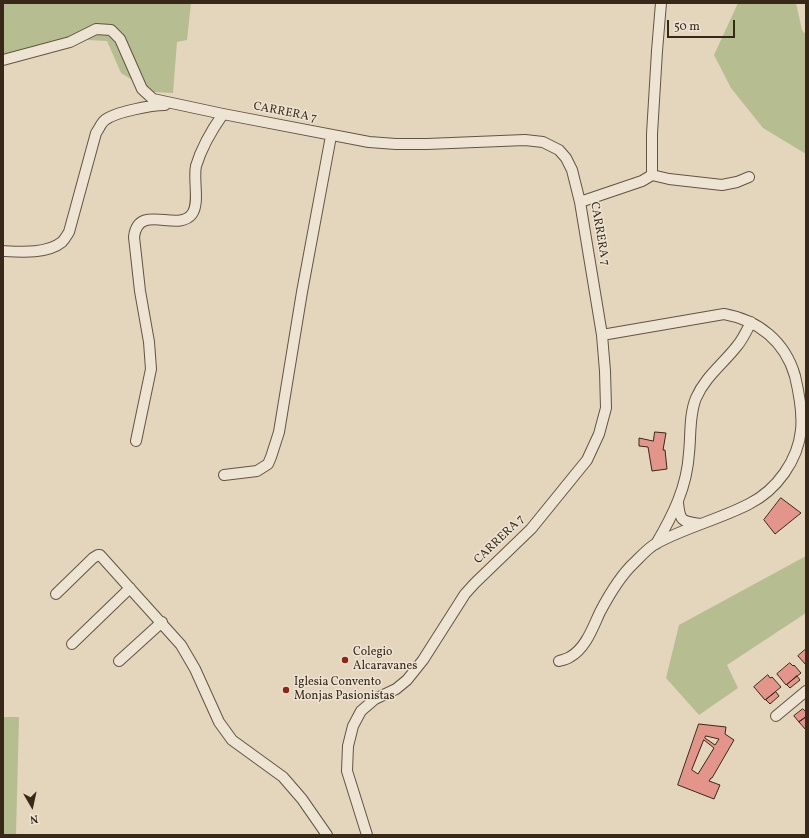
<!DOCTYPE html>
<html>
<head>
<meta charset="utf-8">
<style>
	body { margin:0 }
	#map { position:relative; width:809px; height:838px; overflow:hidden; background:#e4d6bd; font-family:Vollkorn,serif }
	canvas { display:block }
	.frame { position:absolute; inset:0; border:4px solid #382818; pointer-events:none }
	.north { position:absolute; left:12px; top:786px; width:40px; height:40px; -webkit-text-stroke:3px #ede4d4; paint-order:stroke; rotate:171deg; font-size:11px; font-weight:700; line-height:16px; text-align:center; color:#382818 }
	.north::after { content:''; display:block; margin:auto; width:14px; height:18px; background:#382818; clip-path:polygon(50% 0,100% 100%,50% 72%,0 100%) }
	.scale { position:absolute; left:667px; top:20px; width:68px; height:18px; box-sizing:border-box; border:2px solid #382818; border-top:0; padding-left:5px; font-size:12px; line-height:14px; white-space:nowrap; color:#382818; -webkit-text-stroke:3px #ede4d4; paint-order:stroke }
</style>
</head>
<body>
<div id="map">
<canvas width="809" height="838"></canvas>
<div class="frame"></div>
<div class="north">N</div>
<div class="scale">50 m</div>
</div>
<script>
const g = document.querySelector('canvas').getContext('2d');
g.lineJoin = 'round';
function fill(path, color) {
  g.fillStyle = color;
  g.fill(path, 'evenodd');
}
function trace(path, color, width, dash) {
  g.strokeStyle = color;
  g.lineWidth = width;
  g.lineCap = dash ? 'butt' : 'round';
  g.setLineDash(dash || []);
  g.stroke(path);
}
function label(font, color, halo, rows, align = 'center') {
  g.font = font + ' Vollkorn,serif';
  g.lineWidth = 3;
  g.setLineDash([]);
  g.textBaseline = 'middle';
  g.strokeStyle = halo;
  g.fillStyle = color;
  for (const [text, x, y, turn = 0] of rows) {
    g.save();
    g.translate(x, y);
    g.rotate((+turn || 0) * Math.PI / 180);
    g.textAlign = isNaN(turn) ? turn : align;
    if (halo) g.strokeText(text, 0, 0);
    g.fillText(text, 0, 0);
    g.restore();
  }
}
fill(new Path2D(`
	M3 3H191L187 40 177 42 173 93 152 92 121 73 107 41 87 40 3 54Z
	M738 3H796L802 30 806 35V154L763 128 731 88 714 55Z
	M806 556V613L727 665 738 688 699 715 666 678 679 625Z
	M3 717H19L16 835H3Z`), '#b6bd90');
const building = new Path2D(`
	M655 432 666 433 663 450H665L667 469 652 471 648 447 639 446V438L653 441Z
	M781 498 801 513 775 534 764 520Z
	M806 649V665L798 656Z
	M790 663 793 666 794 665 801 673 786 685 777 674Z
	M768 675 770 678 772 677 781 687 765 700 754 687Z
	M797 676 800 680 790 688 787 685Z
	M776 692 779 696 770 704 766 700Z
	M803 709 806 712V717L799 722 794 716Z
	M806 717V730L799 722Z
	M699 724 726 727 725 734 734 740 712 778H711L709 781 720 785 714 799 678 785ZM706 736 719 739 715 745 705 738ZM704 740 714 748 698 774 692 770Z`);
fill(building, '#e3958b');
trace(building, '#382818', 1);
const minor = new Path2D(`
	M3 60 70 42 96 29 111 30 120 39 142 89 153 99 223 114 369 142 396 144H427L525 140 543 142 559 150 566 158 572 170 580 202 602 335 605 371 606 408 599 434 587 460 531 529 475 583 465 594 423 660 407 680 396 689 375 699 361 711 353 726 348 746 347 771 367 835
	M652 175V134L657 51 661 3
	M580 202 642 181 652 175 669 179 722 185 737 182 749 177
	M3 251C21 252 47 254 62 242 65 239 67 235 69 232L96 133C99 129 101 123 105 120 115 112 152 105 165 105
	M136 441 151 369 149 342 140 291 134 237C138 202 178 233 192 214 200 203 193 180 196 166 202 146 211 131 223 114
	M224 475 257 471 268 464 271 457 279 432 302 292 331 136
	M678 503C680 522 682 521 700 524
	M656 544C673 515 687 487 689 453 691 435 689 415 696 398 705 377 723 364 737 346 743 339 747 330 751 322
	M56 594 93 558 98 555H100L181 645 195 669 219 722 232 740 283 777 302 799 327 835
	M72 644 130 588
	M119 661 162 622
	M559 661C563 660 567 659 570 657 586 648 593 627 600 612 609 595 620 576 634 563 641 556 649 547 657 543 687 527 720 519 749 504 777 490 798 460 801 430 803 412 799 393 795 376 785 341 758 320 724 314L602 335
	M776 716 806 691`);
trace(minor, '#635441', 12);
trace(minor, '#ede4d4', 10);
for (const [x, y, r, color] of [
	[345,660,4,"#8f2418"],
	[286,690,4,"#8f2418"]
]) {
  const dot = new Path2D();
  dot.arc(x, y, r, 0, 2 * Math.PI);
  g.fillStyle = color;
  g.fill(dot);
  trace(dot, '#ede4d4', 1.5);
}
label('12px', '#382818', '#ede4d4', [
	["CARRERA 7",285,113,11],
	["CARRERA 7",599,234,80],
	["CARRERA 7",500,540,-44]
]);
label('12px', '#382818', '#ede4d4', [
	["Colegio",353,653],
	["Alcaravanes",353,667],
	["Iglesia Convento",294,683],
	["Monjas Pasionistas",294,697]
], 'left');
</script>
</body>
</html>
